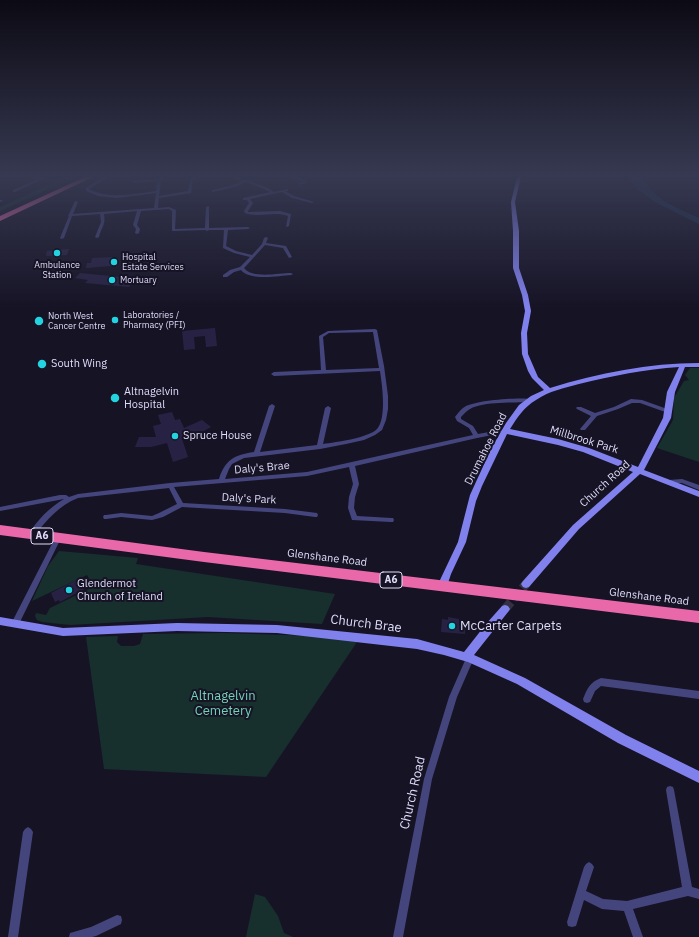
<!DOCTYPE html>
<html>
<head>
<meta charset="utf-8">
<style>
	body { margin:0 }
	canvas { display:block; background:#161325 }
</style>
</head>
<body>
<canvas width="699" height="937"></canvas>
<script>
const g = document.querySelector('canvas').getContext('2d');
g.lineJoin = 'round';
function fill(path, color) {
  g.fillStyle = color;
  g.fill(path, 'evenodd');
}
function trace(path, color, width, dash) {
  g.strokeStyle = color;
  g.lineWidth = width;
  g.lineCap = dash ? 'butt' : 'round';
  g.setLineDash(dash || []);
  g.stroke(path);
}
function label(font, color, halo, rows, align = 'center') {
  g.font = font + ' "IBM Plex Sans",sans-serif';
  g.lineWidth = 4;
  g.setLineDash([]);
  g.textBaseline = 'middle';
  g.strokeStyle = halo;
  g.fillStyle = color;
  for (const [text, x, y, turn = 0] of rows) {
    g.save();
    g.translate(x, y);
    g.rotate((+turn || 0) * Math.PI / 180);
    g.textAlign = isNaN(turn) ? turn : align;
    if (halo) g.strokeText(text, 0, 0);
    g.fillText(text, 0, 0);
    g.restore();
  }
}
fill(new Path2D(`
	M66 177H75L0 211V207Z
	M690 368H699V462L657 448 673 420 674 398 684 381 689 380 685 375Z
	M59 551 138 558 136 564 335 594 322 624 208 617 70 625 42 622 37 620 35 616 36 613 46 615 50 608 93 587 87 575 32 601 48 566Z
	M223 633 317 636 357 642 266 777 104 769 86 637 118 636 117 642 121 646H134L140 644 143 634Z
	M255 894 265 897 278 916 284 933 293 937H246Z`), '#172f2d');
fill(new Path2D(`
	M631 177H643C652 199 679 209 699 218V224L655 202 636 188Z`), '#182d49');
fill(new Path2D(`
	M69 249 67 255 46 256 47 251Z
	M138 255 137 264 127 265 128 256Z
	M113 257 111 266 86 268 87 263H91L92 258Z
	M80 273 132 278 131 281H134L129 287 85 283 88 280 75 278Z
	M215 328 217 346 206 347 205 336 194 337 195 349 184 350 182 331Z
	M172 412 175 420 180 419 184 428 202 420 211 427 197 435 182 439 188 457 173 462 167 443 151 447H135L139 437H156L153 426 161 424 158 415Z
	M82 577 88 587 60 602 59 600 55 602 51 593Z
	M448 617 459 619V625L465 626V634L441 632 442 619 448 620Z`), '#272244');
trace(new Path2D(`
	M505 609 526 584`), '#343145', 9, [9, 4.5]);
fill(new Path2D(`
	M25 177H47L15 192H13V190L38 179Z
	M103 177H108L89 189C111 200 132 194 156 191L157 181 134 183 132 182 134 181 159 179 160 177H164L161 181 159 196 188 191 190 179 193 177H202L197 178 193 180 191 193 159 198 158 208 169 207 176 210 175 229 205 228 206 207 209 206V228L248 227 250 228 248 229 228 230 226 246 236 251 252 255 262 244 264 238 266 237 268 238 266 243 286 246 292 257 289 258 283 248 265 245 246 266 244 268C252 279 279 273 291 273L293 274 291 275C278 276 250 281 241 270L234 272 227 277H223V275L230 270 240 267 250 257 234 253 223 248 224 230H209L207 231 205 230 172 231V211L169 209 141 211 137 225 140 229 139 233 137 234 135 233 136 229 133 225 137 211 104 214C106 226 101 227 99 237L97 238 95 237 101 222 100 214 72 216 64 238 61 239 60 238 69 216 68 215 69 214 75 201 78 202 73 214 154 208 156 193 117 198 98 196 86 191V188Z
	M231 177H237L247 180 266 187 274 192 288 189V191H285L294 196 314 202 312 203 292 198 282 192 250 199 253 203 248 211V212L280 211 291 214 289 226 286 227 288 216C274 211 258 218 245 213L244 211 249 203 247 200H243V198L270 192 264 189 246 182 235 187 212 192V190L233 185 242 181Z
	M289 177H296L304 179 307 183 299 185V183L303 182 302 181Z
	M0 200H2L3 201 0 202Z
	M375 329 377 330 384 366 388 396V409L386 420 382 430 375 435 364 440 346 444 320 449 244 458 232 464 229 469 225 479 307 472 473 435 469 428 457 421 455 417C458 413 462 408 466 406 478 400 519 397 532 399L533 400 532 401 530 402C514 403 484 401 470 409 466 411 464 414 461 417V419L473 426 478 434 506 429 508 430 509 431 508 432 477 438 355 466 359 484 355 497 354 508 357 516 391 518H393L394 520 393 522H391L352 520 348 508 349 497 353 484 349 467 307 476 174 487 183 503 285 509 317 513 318 515 317 517H315L285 513 182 507 163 517 152 520 121 517 106 519H104L103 517 104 515H106L121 513 152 516 159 513 177 504 169 488 78 498C59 505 47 520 34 536L32 537 30 536 29 534C37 520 50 507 64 499L0 511V507L60 495H66L69 497 78 494 170 483 219 479C225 460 234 455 254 452L269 406 272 404 275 406 260 452 317 445 325 408 328 406 331 408 323 444C337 442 368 438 377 429 387 418 382 384 380 371L274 376 271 374 274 372 321 370 319 336 328 331ZM373 332 379 368 326 370 323 337 329 333Z
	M631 399 642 400 670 410 671 411 668 413 640 403H632L618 409 597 416 585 430H581L580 429 591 416 577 409 576 408 577 407H581L595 413 614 407Z
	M682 479 699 485V490L682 483 669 484 666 482 669 480Z
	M58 535 60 536 61 538 18 626 15 627 12 626 11 624 12 622 56 536Z
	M470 654 473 656 474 658 457 697 432 779 403 937H393L424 779 449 697 467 656Z
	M601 678 699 691V699L601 686 595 691 590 702 587 703 584 702 583 699C587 689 590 682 601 678Z
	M670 786 673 787 674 790 692 887 699 889V899L688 896 633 909 643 937H633L624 911 602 909 584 900 576 926 572 927 568 926 567 922 584 867 586 864 589 862 592 864 594 867 586 891 603 899 627 901 682 887 666 790 667 787Z
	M28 827 31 829 33 832 18 937H8L23 832 25 829Z
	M117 915 121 916 122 920 121 924 96 936 92 937H69L70 933 91 927Z`), '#45457e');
fill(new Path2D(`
	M517 177H521L515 202 519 231V268L528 295 531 311 527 333 528 354 538 377 550 388C599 373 649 363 699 363V367H685L675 392 671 418 644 470 699 491V497L640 474 579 529 529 587 526 588 523 587 521 584 523 581 573 525 633 472 583 452 558 445 507 434 482 486 476 501 466 542 451 574 446 589 443 590 440 589 438 586 440 580 458 542 470 495 491 449 506 423 519 405 531 396 544 390 532 378 528 371 522 354 521 333 525 311 522 295 513 268V231L511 202ZM679 367 667 392 663 418 638 467 589 448 558 439 510 429C517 418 524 407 536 400 549 391 564 388 579 384 612 376 645 369 679 367Z
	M505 605 508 606 510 609 508 612 474 655 525 678 626 735 699 771V783L618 743 517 684 468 662 444 655 417 649 277 633 177 631 63 636 0 625V617L63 628 177 623 277 625 417 639 464 652 486 624 502 606Z`), '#8181ed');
fill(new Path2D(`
	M85 177H93L0 221V216Z
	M0 525 204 552 699 611V623L204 562 0 535Z`), '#e968aa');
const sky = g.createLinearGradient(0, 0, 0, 308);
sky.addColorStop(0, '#0c0a14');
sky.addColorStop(0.57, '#363951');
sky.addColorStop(1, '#36395100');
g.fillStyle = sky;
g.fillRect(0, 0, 699, 308);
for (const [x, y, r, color] of [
	[57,253,4,"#23d3e0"],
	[114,262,4,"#23d3e0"],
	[112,280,4,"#23d3e0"],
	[115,320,4,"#23d3e0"],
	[39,321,5,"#23d3e0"],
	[42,364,5,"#23d3e0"],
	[115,398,5,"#23d3e0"],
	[175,436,4,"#23d3e0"],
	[69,590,4,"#23d3e0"],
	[452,626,4,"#23d3e0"]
]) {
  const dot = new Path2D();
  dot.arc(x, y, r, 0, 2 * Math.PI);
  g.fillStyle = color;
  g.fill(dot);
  trace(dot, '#161325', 1.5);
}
label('9px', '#dfdcfa', '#161325', [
	["Hospital",122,257],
	["Estate Services",122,267],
	["Ambulance",57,265,"center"],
	["Station",57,275,"center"],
	["Mortuary",120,280],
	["Laboratories /",123,315],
	["Pharmacy (PFI)",123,325],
	["North West",48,316],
	["Cancer Centre",48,326]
], 'left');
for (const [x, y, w] of [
	[42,536,22],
	[391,580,22]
]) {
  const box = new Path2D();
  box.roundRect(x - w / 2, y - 8, w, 16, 3);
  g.fillStyle = '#161325';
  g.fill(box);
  trace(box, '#dfdcfa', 1);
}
label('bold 10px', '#dfdcfa', null, [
	["A6",42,536],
	["A6",391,580]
]);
label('11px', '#dfdcfa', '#161325', [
	["South Wing",51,364],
	["Altnagelvin",124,392],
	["Hospital",124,405],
	["Spruce House",183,436],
	["Glendermot",77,584],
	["Church of Ireland",77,597]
], 'left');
label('11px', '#dfdcfa', '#161325', [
	["Millbrook Park",584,440,17],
	["Drumahoe Road",486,449,-63],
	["Daly's Brae",262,468,-5],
	["Church Road",605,484,-42],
	["Daly's Park",249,499,3],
	["Glenshane Road",327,558,7],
	["Glenshane Road",649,597,7]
]);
label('13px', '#dfdcfa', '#161325', [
	["Church Brae",366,624,7],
	["Church Road",413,793,-77]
]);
label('13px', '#dfdcfa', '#161325', [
	["McCarter Carpets",460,626]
], 'left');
label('13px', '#72d1b6', '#161325', [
	["Altnagelvin",223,696],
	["Cemetery",223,711]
]);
</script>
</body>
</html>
